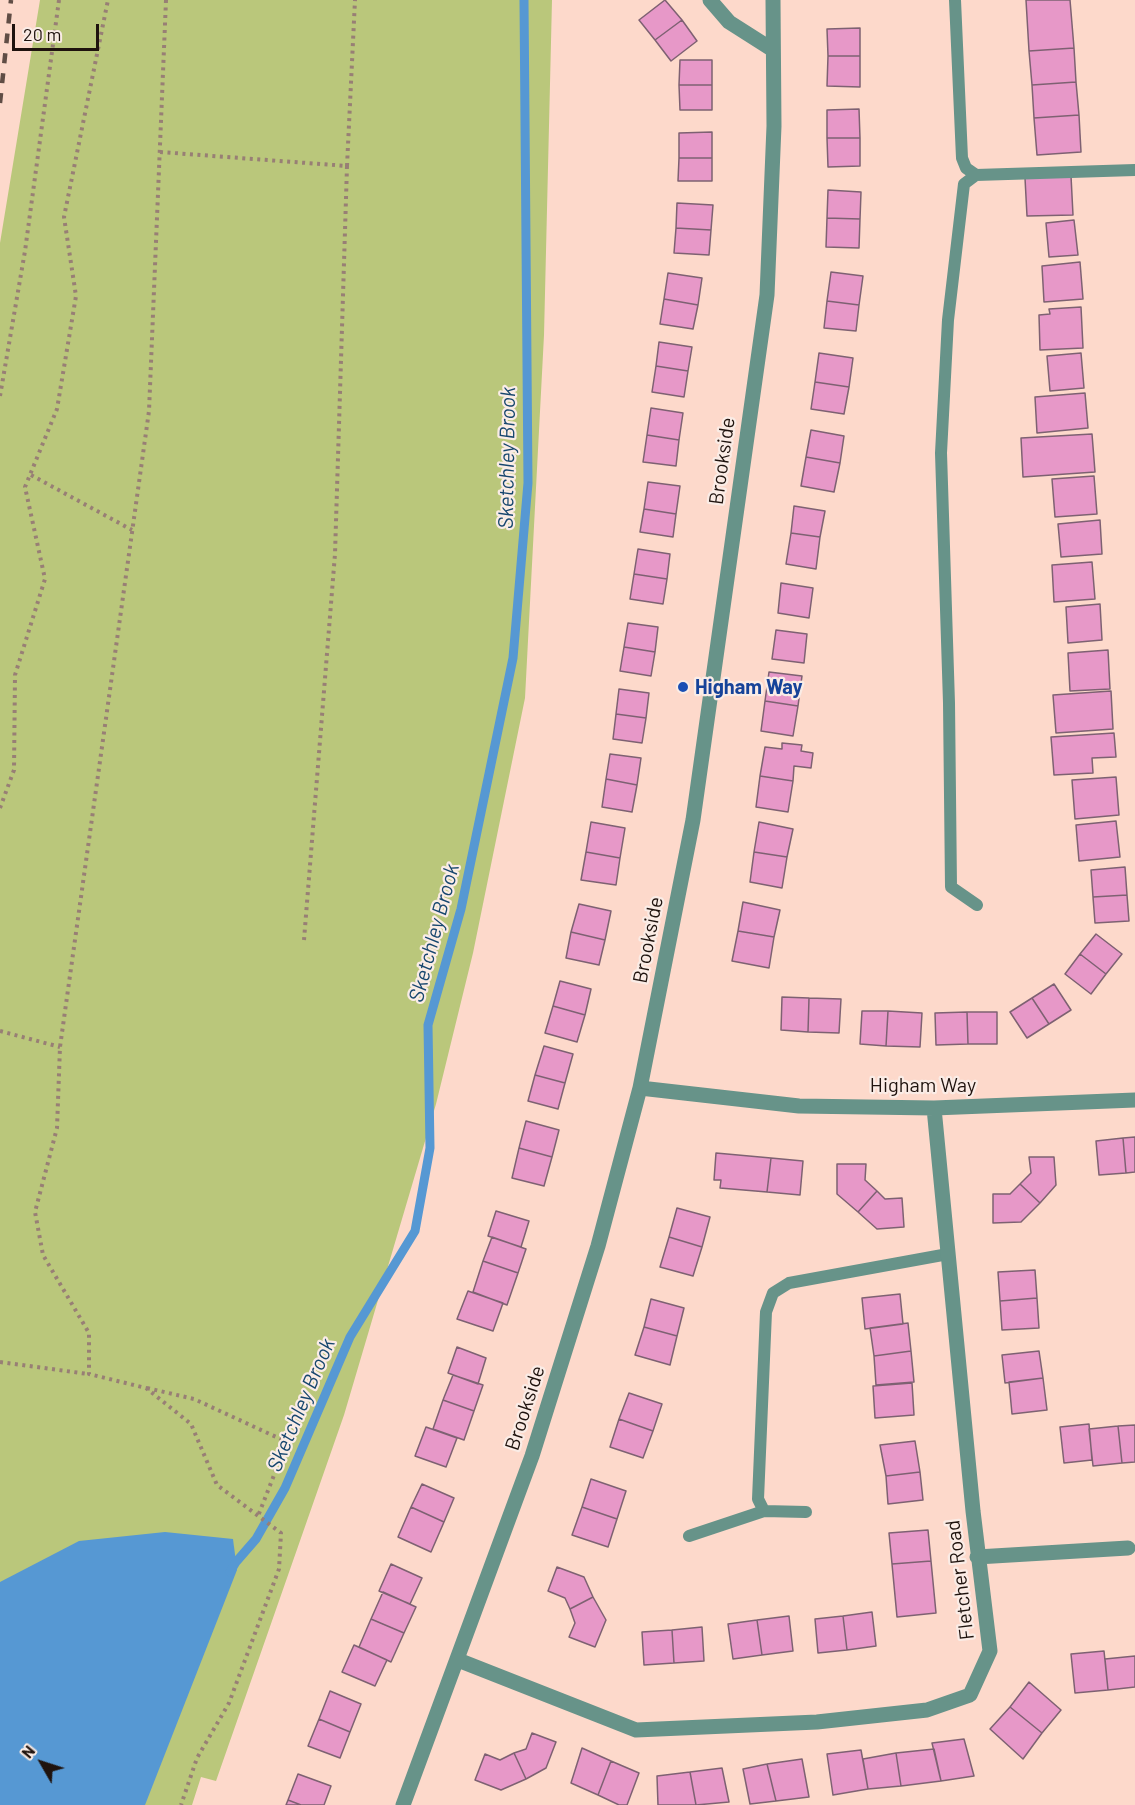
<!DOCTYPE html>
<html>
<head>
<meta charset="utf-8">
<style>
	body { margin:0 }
	#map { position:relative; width:1135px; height:1805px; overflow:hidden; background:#fdd9cb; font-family:Barlow,sans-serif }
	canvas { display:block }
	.north { position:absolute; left:12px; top:1733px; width:60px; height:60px; -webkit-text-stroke:4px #faece6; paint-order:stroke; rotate:309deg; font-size:16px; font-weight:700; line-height:24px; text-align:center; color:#1f130e }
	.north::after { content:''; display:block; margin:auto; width:21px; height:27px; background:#1f130e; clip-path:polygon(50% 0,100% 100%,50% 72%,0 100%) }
	.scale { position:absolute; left:12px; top:24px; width:87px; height:27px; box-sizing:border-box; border:3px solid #1f130e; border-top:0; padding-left:8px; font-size:18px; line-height:21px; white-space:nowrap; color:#1f130e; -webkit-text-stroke:4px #faece6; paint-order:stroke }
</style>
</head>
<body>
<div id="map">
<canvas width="1135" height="1805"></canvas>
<div class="north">N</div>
<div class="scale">20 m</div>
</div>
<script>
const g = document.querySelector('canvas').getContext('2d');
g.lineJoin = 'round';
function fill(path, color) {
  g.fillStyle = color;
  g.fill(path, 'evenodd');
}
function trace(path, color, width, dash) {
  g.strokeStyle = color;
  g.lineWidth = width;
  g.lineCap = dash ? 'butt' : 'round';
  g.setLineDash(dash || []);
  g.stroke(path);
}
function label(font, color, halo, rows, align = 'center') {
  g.font = font + ' Barlow,sans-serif';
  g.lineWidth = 4.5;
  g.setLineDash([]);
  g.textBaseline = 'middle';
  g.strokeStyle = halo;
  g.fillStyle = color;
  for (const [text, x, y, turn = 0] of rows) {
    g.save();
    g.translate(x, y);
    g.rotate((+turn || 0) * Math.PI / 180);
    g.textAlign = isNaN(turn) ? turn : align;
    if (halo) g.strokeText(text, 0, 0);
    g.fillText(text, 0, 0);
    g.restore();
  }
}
fill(new Path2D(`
	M40 0H552L544 335 525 698 473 953 436 1104 344 1415 216 1781 201 1777 192 1805H0V243Z`), '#bac77b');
fill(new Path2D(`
	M165 1532 233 1539 237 1570 145 1805H0V1582L79 1541Z`), '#5698d3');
trace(new Path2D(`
	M230 1572 236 1562 256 1539 285 1488 350 1337 415 1231 430 1148 428 1025 461 909 513 658 528 483 524 0`), '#5698d3', 9);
const building = new Path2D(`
	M665 0 682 20 655 40 639 20Z
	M1026 0H1070L1074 48 1029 51Z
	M682 20 697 41 671 61 655 40Z
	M860 28V56H828L827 29Z
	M1074 48 1076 82 1032 85 1029 51Z
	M828 56H860V87L827 86Z
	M680 60H712V85H679Z
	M1076 82 1079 115 1034 118 1032 85Z
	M679 85H712V110H680Z
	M859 109 860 138H827V110Z
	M1079 115 1081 152 1037 155 1034 118Z
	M712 132V158H679V133Z
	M827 138H860V166L828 167Z
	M679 158H712V181H678Z
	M1071 176 1073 215 1027 216 1025 178Z
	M828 190 861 192 860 219 827 218Z
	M677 203 713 205 711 230 676 228Z
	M827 218 860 219 859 248 826 247Z
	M1074 220 1078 255 1049 257 1046 223Z
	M676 228 711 230 709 255 674 253Z
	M1080 262 1083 299 1044 302 1042 266Z
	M831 272 863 276 859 305 827 301Z
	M668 273 702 278 698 305 664 299Z
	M664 299 698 305 693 329 660 324Z
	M827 301 859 305 856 331 824 328Z
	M1081 307 1083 348 1040 350 1039 315 1050 314 1049 309Z
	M659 342 692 347 688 371 656 366Z
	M819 353 853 358 849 387 815 382Z
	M1081 353 1084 388 1050 391 1047 356Z
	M656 366 688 371 684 397 652 392Z
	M815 382 849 387 844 414 811 409Z
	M1085 393 1088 428 1037 433 1035 397Z
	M651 408 683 413 679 440 647 435Z
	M811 430 844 436 840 463 806 457Z
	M1092 434 1095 472 1023 477 1021 438Z
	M647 435 679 440 676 466 643 462Z
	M806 457 840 463 834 492 801 486Z
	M1094 476 1097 514 1055 517 1052 479Z
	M648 482 680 486 676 514 644 509Z
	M794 506 825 511 820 537 791 533Z
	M644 509 676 514 673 537 640 532Z
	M1100 520 1102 554 1061 557 1058 524Z
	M791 533 820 537 816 569 786 564Z
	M638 549 670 554 667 579 634 574Z
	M1092 562 1095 599 1054 602 1052 565Z
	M634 574 667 579 663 604 630 599Z
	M781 583 813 588 809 618 778 613Z
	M1100 604 1102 640 1068 643 1066 607Z
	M628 623 658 627 655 652 624 647Z
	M776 630 807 634 804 663 772 659Z
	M624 647 655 652 651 676 620 671Z
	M1108 650 1110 689 1070 691 1068 653Z
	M769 672 802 676 798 706 765 701Z
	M619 689 649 693 646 718 616 714Z
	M1111 691 1113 729 1056 733 1053 695Z
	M765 701 798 706 793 736 761 731Z
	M616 714 646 718 642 743 613 739Z
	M1114 733 1116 757 1092 758 1093 773 1054 775 1051 737Z
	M782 743 802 745 801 751 813 753 811 768 794 766 793 781 760 776 765 747 782 749Z
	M610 754 641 758 637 785 606 779Z
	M760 776 793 781 788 812 756 807Z
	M1116 777 1119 815 1075 819 1072 780Z
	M606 779 637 785 632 812 602 807Z
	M1116 821 1120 857 1079 861 1076 825Z
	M591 822 625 828 620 858 586 852Z
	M759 822 793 829 787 857 754 852Z
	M586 852 620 858 616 885 581 880Z
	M754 852 787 857 782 888 750 882Z
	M1125 867 1127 895 1093 897 1091 870Z
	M1127 895 1129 921 1095 923 1093 897Z
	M743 902 780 910 774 937 738 931Z
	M579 904 611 911 605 940 571 932Z
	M738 931 774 937 769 968 732 961Z
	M571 932 605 940 599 965 566 958Z
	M1096 934 1122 954 1106 974 1080 954Z
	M1080 954 1106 974 1091 994 1065 974Z
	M560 981 591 989 585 1015 553 1006Z
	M1054 984 1071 1010 1049 1024 1032 998Z
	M782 997 809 998 808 1032 781 1030Z
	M809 998 841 999 839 1033 808 1032Z
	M1032 998 1049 1024 1027 1038 1010 1012Z
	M553 1006 585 1015 577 1042 545 1033Z
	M862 1011H888L886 1046 860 1044Z
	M888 1011 922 1013 920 1047 886 1046Z
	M967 1012H997V1044H968Z
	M967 1012 968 1044 936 1045 935 1013Z
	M544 1046 573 1054 565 1083 535 1075Z
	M535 1075 565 1083 558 1109 528 1101Z
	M526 1121 559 1130 552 1157 519 1148Z
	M1135 1137V1172L1126 1173 1123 1138Z
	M1123 1138 1126 1173 1099 1175 1096 1141Z
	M519 1148 552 1157 544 1186 512 1178Z
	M716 1153 771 1158 767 1192 720 1188 721 1180H714Z
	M1029 1157H1054L1056 1185 1040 1203 1020 1184 1031 1173Z
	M771 1158 803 1161 800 1195 767 1192Z
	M837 1164H866L865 1180 877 1191 858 1212 837 1194Z
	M1020 1184 1040 1203 1021 1222 993 1223V1194H1010Z
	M877 1191 885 1199 902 1198 904 1227 877 1229 858 1212Z
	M677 1208 710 1217 702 1247 669 1237Z
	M496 1211 529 1221 521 1247 488 1236Z
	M492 1237 526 1249 518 1273 483 1261Z
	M669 1237 702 1247 693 1276 660 1267Z
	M483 1261 518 1273 507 1305 473 1292Z
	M1035 1270 1037 1298 1000 1301 998 1272Z
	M468 1291 503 1303 493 1331 457 1319Z
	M900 1294 903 1324 865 1329 862 1298Z
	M1037 1298 1039 1328 1002 1330 1000 1301Z
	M651 1299 684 1308 677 1336 644 1327Z
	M908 1323 911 1351 874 1356 870 1328Z
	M644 1327 677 1336 670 1365 635 1355Z
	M457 1347 486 1358 478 1384 448 1373Z
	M911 1351 914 1382 876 1385 874 1356Z
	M1039 1351 1043 1378 1005 1383 1002 1355Z
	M453 1375 483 1385 474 1411 443 1400Z
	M1043 1378 1047 1410 1012 1414 1009 1382Z
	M912 1383 914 1415 875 1418 873 1386Z
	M629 1393 662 1404 653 1431 619 1419Z
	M443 1400 474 1411 464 1440 433 1429Z
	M619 1419 653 1431 643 1458 610 1447Z
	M1089 1424 1092 1460 1064 1463 1060 1427Z
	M1135 1425V1462L1122 1463 1118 1426Z
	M1118 1426 1122 1463 1093 1466 1089 1429Z
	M426 1427 457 1438 446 1467 415 1456Z
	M915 1441 920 1472 886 1476 880 1445Z
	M920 1472 923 1500 888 1504 886 1476Z
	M591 1479 626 1491 617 1519 582 1507Z
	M422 1484 454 1498 444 1522 411 1507Z
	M411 1507 444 1522 431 1552 398 1537Z
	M582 1507 617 1519 608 1547 572 1535Z
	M928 1530 931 1561 892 1564 889 1533Z
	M931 1561 936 1613 897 1617 892 1564Z
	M391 1564 422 1578 410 1604 379 1591Z
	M557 1567 584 1577 593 1597 570 1609 565 1598 548 1591Z
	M383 1592 416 1607 404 1633 371 1619Z
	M593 1597 606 1620 595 1647 569 1637 575 1623 570 1609Z
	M872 1612 876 1646 847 1650 843 1616Z
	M789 1616 793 1651 762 1655 757 1620Z
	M843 1616 847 1650 818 1653 815 1619Z
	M371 1619 404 1633 391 1662 359 1647Z
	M757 1620 762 1655 733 1659 728 1624Z
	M702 1627 704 1661 674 1663 672 1630Z
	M672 1630 674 1663 644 1665 642 1632Z
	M354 1645 387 1660 375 1686 342 1672Z
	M1104 1651 1108 1690 1075 1693 1071 1654Z
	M1135 1656V1687L1108 1690 1105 1659Z
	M1029 1682 1061 1710 1042 1733 1010 1707Z
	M330 1691 361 1704 350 1732 319 1719Z
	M1010 1707 1042 1733 1023 1759 990 1729Z
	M319 1719 350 1732 340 1758 308 1746Z
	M532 1733 556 1742 546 1768 526 1779 514 1753 526 1749Z
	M964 1739 974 1776 941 1781 932 1743Z
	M582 1748 611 1761 598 1795 571 1783Z
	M934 1749 941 1781 901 1786 896 1753Z
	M861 1750 868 1789 833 1795 827 1754Z
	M514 1753 526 1779 501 1790 475 1780 485 1754 500 1760Z
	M896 1753 901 1786 868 1789 863 1759Z
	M802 1759 809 1797 776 1801 767 1764Z
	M611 1761 639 1773 627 1805H619L598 1795Z
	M767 1764 776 1801 750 1804 743 1769Z
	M722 1768 729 1802 696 1805 690 1772Z
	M690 1772 696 1805H658L657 1776Z
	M298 1774 331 1786 324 1805H301L288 1800Z
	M288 1800 301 1805H286Z`);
fill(building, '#e798c8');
trace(building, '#7e6172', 1.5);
trace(new Path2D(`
	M166 0 149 411 60 1047 57 1128 35 1212 43 1255 89 1333V1374L146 1388 191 1424 217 1485 281 1533 279 1569 229 1703 197 1758 181 1805
	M160 152 347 166 335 554 304 940
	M347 166 355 0
	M0 396 25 251 59 0
	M31 475 132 530
	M0 808 14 770 15 675 45 579 25 487 57 409 76 296 64 217 108 0
	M0 1031 60 1047
	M0 1362 88 1374
	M147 1388 194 1399 287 1442 258 1516`), '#987f75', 4, [3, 4.5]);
trace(new Path2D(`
	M955 0 962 158 966 168 976 175
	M977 905 951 887 949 703 941 453 948 320 964 184 976 175 1135 170
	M806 1512 764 1511 758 1499 766 1312 773 1293 789 1283 948 1254
	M689 1536 764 1511`), '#679389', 12);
trace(new Path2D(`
	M710 0 729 22 773 50
	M640 1088 799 1106 934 1108 1135 1100
	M977 1557 1128 1548
	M458 1660 636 1730 817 1722 927 1710 970 1695 990 1651 973 1511 934 1108
	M403 1805 532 1456 598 1246 640 1088 693 820 767 295 774 126 773 0`), '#679389', 15);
trace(new Path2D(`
	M0 103 11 0`), '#604d45', 4.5, [10, 10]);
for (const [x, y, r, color] of [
	[683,687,6,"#1a4fb4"]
]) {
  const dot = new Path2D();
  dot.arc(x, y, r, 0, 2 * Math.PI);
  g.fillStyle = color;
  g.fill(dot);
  trace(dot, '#faece6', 2);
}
label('20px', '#1f130e', '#faece6', [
	["Brookside",722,461,-82],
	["Brookside",648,940,-79],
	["Higham Way",923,1085],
	["Brookside",525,1408,-72],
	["Fletcher Road",960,1580,-97]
]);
label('bold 20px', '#164399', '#faece6', [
	["Higham Way",695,687]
], 'left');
label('italic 21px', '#16466e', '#faece6', [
	["Sketchley Brook",507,458,-89],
	["Sketchley Brook",434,933,-75],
	["Sketchley Brook",301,1405,-67]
]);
</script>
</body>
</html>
